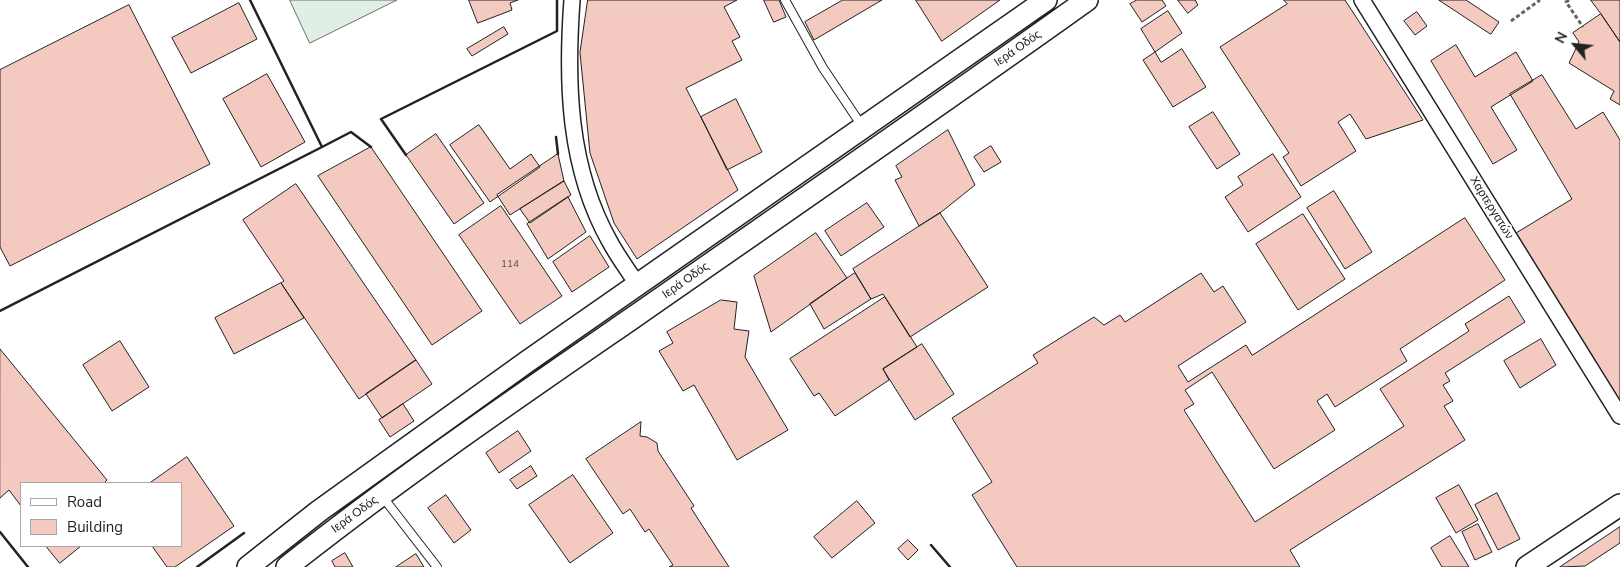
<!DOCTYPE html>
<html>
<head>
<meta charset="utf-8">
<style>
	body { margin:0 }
	#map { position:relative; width:1620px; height:567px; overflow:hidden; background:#fff; font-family:"Nunito Sans",sans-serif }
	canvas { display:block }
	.legend { position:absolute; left:20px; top:482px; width:162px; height:65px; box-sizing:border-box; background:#fff; border:1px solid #a7a7a7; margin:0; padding:6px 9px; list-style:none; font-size:15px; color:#222 }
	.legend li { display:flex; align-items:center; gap:10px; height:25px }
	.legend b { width:25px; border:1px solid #a7a7a7 }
	.north { position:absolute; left:1550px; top:20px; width:50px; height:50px; -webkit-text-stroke:4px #fff; paint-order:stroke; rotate:298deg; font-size:14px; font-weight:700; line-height:20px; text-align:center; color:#222 }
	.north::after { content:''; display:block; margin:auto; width:18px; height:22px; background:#222; clip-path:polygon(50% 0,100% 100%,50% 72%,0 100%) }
</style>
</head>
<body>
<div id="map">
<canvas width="1620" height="567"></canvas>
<ul class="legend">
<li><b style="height:6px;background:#fff"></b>Road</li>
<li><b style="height:14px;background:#f3c9c0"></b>Building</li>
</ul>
<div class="north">N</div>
</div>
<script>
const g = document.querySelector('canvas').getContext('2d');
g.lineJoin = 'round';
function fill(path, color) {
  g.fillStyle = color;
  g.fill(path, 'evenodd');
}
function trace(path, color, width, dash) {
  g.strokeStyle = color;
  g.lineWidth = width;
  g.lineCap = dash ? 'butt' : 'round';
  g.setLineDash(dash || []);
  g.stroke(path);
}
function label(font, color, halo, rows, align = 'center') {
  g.font = font + ' "Nunito Sans",sans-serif';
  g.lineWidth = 4;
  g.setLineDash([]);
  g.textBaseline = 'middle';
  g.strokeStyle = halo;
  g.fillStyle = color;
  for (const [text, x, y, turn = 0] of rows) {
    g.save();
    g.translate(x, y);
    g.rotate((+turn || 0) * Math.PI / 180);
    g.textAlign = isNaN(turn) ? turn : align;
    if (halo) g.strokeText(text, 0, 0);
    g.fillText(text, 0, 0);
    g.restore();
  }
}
const green = new Path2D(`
	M290 0H397L310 43Z`);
fill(green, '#e0efe3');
trace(green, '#6f6f6f', 1);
const building = new Path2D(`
	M469 0H518L510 3 512 10 478 23Z
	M588 0H737L724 7 740 37 732 41 742 60 686 88 738 190 637 259 614 223 590 153 580 53Z
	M764 0H779L786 17 774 22Z
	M843 0H882L814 40 805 22Z
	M916 0H1000L942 41Z
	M1137 0H1162L1166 6 1142 22 1130 4Z
	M1178 0H1195L1198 5 1188 13Z
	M1284 0H1345L1423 120 1366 139 1350 114 1338 122 1356 151 1301 186 1283 157 1289 153 1220 47 1287 4Z
	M1439 0H1466L1499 22 1491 34Z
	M1591 0H1620V42L1601 14Z
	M239 3 257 39 191 73 172 38Z
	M129 5 210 164 10 266 0 247V70Z
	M1168 11 1182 33 1155 52 1141 29Z
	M1417 12 1427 26 1415 35 1404 21Z
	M1601 14 1620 42V105L1610 99 1614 91 1569 63 1579 42 1573 33Z
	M504 27 508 34 472 56 467 49Z
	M1456 45 1475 77 1516 52 1533 81 1491 107 1517 150 1493 164 1431 61Z
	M1182 49 1206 87 1173 107 1143 60 1155 52 1161 62Z
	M267 74 305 142 261 167 223 99Z
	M1542 75 1576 129 1603 112 1620 140V410L1516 233 1572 199 1510 94Z
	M736 99 762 152 727 170 701 117Z
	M1213 112 1240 154 1217 169 1189 127Z
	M479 125 510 169 531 154 540 167 490 202 450 145Z
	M948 130 975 185 940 213 919 226 895 180 902 177 896 166Z
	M436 134 484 203 454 224 406 155Z
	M991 146 1001 162 984 172 974 157Z
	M371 147 482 311 432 345 318 176Z
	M558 154 564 181 510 215 497 195Z
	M1273 154 1301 197 1248 232 1225 197 1243 185 1238 177Z
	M564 181 571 195 530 223 520 209Z
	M296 184 416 360 359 399 281 283 284 281 243 220Z
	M1334 191 1372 252 1345 269 1307 208Z
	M568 197 586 232 548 259 527 224Z
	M867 203 884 227 841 256 825 231Z
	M501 206 562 296 520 324 459 235Z
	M940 213 988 287 910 337 883 294 871 299 853 269Z
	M1303 214 1345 279 1298 310 1256 244Z
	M1465 218 1505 280 1400 349 1407 361 1335 407 1327 394 1317 401 1335 430 1274 469 1212 372 1185 390 1194 404 1184 410 1255 522 1404 426 1380 389 1469 331 1465 324 1509 296 1525 322 1445 373 1450 381 1443 385 1453 401 1444 406 1465 440 1290 550 1300 567H1017L972 495 992 482 952 418 1038 363 1033 355 1094 317 1104 325 1120 315 1125 322 1201 273 1214 292 1223 286 1246 322 1178 366 1188 382 1246 345 1252 355Z
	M816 233 847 278 771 332 754 276Z
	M590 236 609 267 572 292 553 262Z
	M855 273 871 299 824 329 810 304Z
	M281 283 304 318 234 354 215 318Z
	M885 297 917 347 883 369 889 380 835 416 819 393 814 396 790 359Z
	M721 300 737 302 734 329 749 331 745 357 788 430 737 460 694 385 683 391 659 351 673 343 667 332Z
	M1541 339 1556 365 1520 388 1504 361Z
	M120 341 149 387 112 411 83 365Z
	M922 344 954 394 915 420 883 369Z
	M0 349 107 480 104 483H21V506L9 490 0 498Z
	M416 360 432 384 382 418 366 394Z
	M403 404 414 421 390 437 379 420Z
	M641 422 640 436 647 437 657 443 658 451 694 506 691 508 729 567H669L673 565 649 529 645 532 630 509 623 514 586 459Z
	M518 431 531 451 499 473 486 453Z
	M187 457 234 526 175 567H167L152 546H181V483H150Z
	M531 466 537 476 517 489 510 480Z
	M573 475 613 533 570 563 529 505Z
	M1459 485 1478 520 1456 533 1436 498Z
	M1497 493 1520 539 1498 550 1475 505Z
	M446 495 471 530 454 543 428 508Z
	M857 501 875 523 832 558 814 537Z
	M1478 524 1492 552 1475 560 1462 532Z
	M1620 527V543L1585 566 1560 567Z
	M1450 536 1469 567H1442L1431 548Z
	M908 540 918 550 908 560 898 549Z
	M46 546H81L60 563Z
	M345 553 353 567H335L332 561Z
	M416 554 424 567H396Z`);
fill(building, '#f3c9c0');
trace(building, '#222', 1);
const lane = new Path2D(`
	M785 0 823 68 862 126
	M382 496 437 567`);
const street = new Path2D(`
	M572 0C566 82 568 168 610 242 618 257 628 270 637 284
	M1362 0 1620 416`);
const secondary = new Path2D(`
	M248 567 319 511 528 361 1046 0
	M287 567C398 479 515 399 631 319 783 213 936 108 1087 0
	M1527 567 1620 505`);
trace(lane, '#222', 10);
trace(street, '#222', 18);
trace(secondary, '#222', 24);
trace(new Path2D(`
	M1569 0 1566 2 1583 27
	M1511 21 1540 0`), '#646464', 3, [4, 2.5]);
trace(lane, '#fff', 8);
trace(street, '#fff', 15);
trace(secondary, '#fff', 21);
trace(new Path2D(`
	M556 137 558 154
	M322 147 351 132 371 147
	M406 155 381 119 557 31V0
	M0 311 322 147 250 0
	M0 532 28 567
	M931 545 950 567
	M197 567 244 533`), '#222', 2.5);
label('10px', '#564c4a', null, [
	["114",510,265]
]);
label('12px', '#222', '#fff', [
	["Ιερά Οδός",1018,49,-35],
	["Χαρτεργατών",1491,208,58],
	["Ιερά Οδός",686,281,-35],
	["Ιερά Οδός",355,515,-36]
]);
</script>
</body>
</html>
